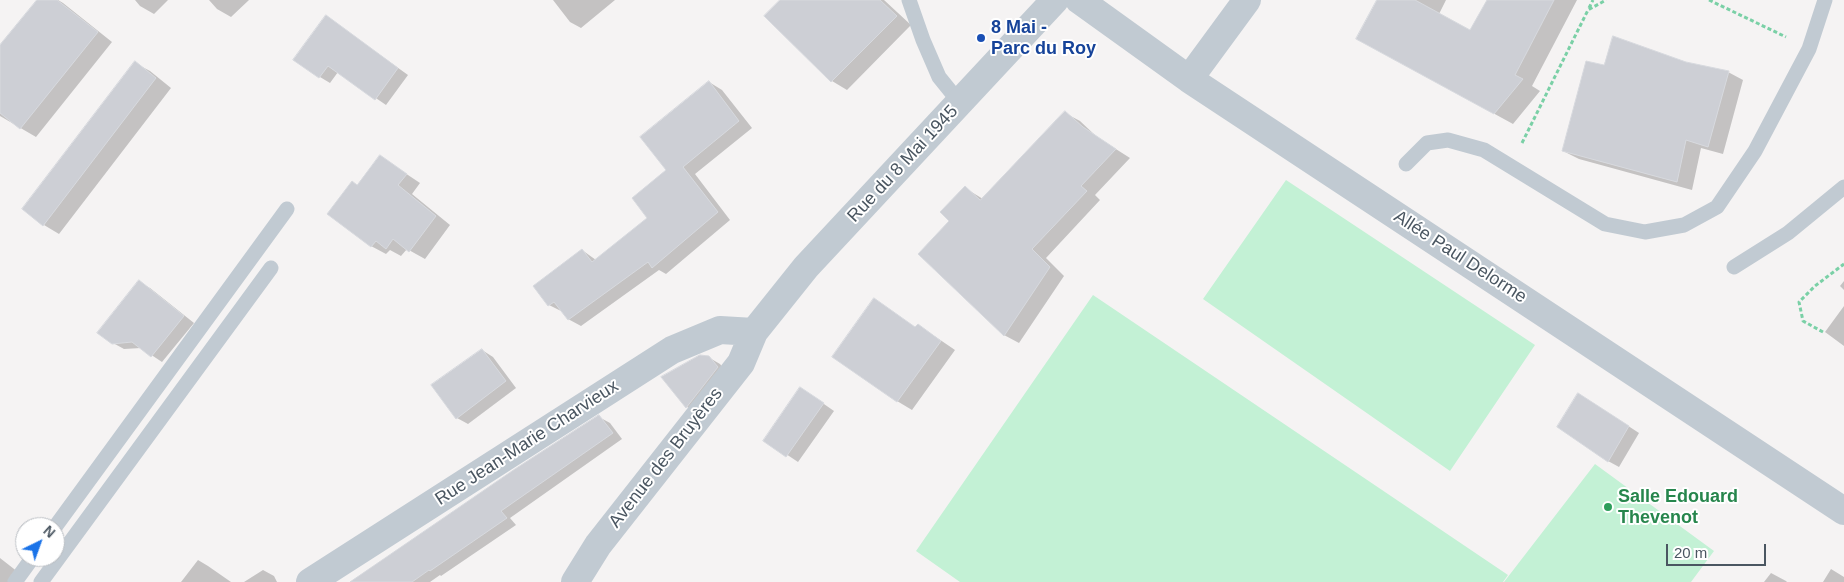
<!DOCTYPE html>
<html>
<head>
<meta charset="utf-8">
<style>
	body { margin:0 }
	#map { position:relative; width:1844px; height:582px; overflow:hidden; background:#f5f3f3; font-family:Arial,sans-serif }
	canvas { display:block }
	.north { position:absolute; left:15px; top:517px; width:50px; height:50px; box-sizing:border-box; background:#fff; border:1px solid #b7bbc0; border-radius:50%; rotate:42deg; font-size:14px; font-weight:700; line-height:20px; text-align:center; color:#4a5661 }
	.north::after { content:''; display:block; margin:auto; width:18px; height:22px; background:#1a73e8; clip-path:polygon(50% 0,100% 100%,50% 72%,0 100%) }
	.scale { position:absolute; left:1666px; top:544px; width:100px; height:22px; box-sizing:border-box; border:2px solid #4a5661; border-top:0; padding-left:6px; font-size:15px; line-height:18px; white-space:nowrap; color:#4a5661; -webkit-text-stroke:4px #fff; paint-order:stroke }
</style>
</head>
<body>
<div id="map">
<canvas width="1844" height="582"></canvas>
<div class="north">N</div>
<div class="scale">20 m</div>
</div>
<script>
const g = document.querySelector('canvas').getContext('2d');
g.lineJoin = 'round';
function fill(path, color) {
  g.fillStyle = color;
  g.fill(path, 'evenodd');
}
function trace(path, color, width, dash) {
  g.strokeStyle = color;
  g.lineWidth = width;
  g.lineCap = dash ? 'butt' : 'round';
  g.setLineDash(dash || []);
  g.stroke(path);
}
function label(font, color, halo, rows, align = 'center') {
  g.font = font + ' Arial,sans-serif';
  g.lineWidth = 4;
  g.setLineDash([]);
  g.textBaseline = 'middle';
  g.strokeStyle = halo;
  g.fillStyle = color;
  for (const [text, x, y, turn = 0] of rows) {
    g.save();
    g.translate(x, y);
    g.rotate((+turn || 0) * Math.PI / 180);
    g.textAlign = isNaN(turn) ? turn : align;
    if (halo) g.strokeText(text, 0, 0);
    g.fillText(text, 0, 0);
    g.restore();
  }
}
fill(new Path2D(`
	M1286 180 1535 345 1450 471 1203 299Z
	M1093 295 1508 575 1503 582H960L916 551Z
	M1595 464 1714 551 1691 582H1504Z`), '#c3f1d5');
fill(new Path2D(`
	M43 0H58L63 3 112 42 36 137 0 116V47Z
	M135 0H168L154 14 140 6Z
	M209 0H249L231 17 217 9Z
	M553 0H615L581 28 570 22Z
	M782 0H884L911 25 847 90 832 81Z
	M1379 0H1446L1439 14 1471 32 1488 0H1577L1532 86 1540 91 1513 124 1376 49Z
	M327 17 408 75 386 105 338 72 330 83 320 77Z
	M135 63 150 71 171 88 59 234 44 225Z
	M1686 63 1728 72 1743 80 1723 154 1701 148 1692 190 1579 159 1563 151 1605 66Z
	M709 82 722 90 752 128 695 174 730 220 666 274 659 270 581 326 568 319 563 312 549 305 535 286 582 250 596 260 648 218 668 170Z
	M1065 113 1080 121 1097 137 1130 158 1095 195 1100 200 1046 258 1064 276 1019 343 1004 335 951 221 965 188 983 199Z
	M381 157 420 183 412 194 450 225 425 259 407 249 401 256 390 250 386 254 371 246 358 186Z
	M1844 281V290L1840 286Z
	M139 282 150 288 194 323 162 362 141 348 124 349 113 343Z
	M874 300 916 328 918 326 933 335 955 350 912 410 897 401Z
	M1844 306V346L1825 332Z
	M482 350 493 357 516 388 468 424 457 418Z
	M708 357 720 364 728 374 698 413 687 407Z
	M811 395 834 411 798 462 765 440Z
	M1590 401 1639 433 1619 467 1608 461Z
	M599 417 610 423 622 439 510 518 516 525 441 576 440 575 430 582H350L515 471Z
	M0 558 23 576 19 582H0Z
	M198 560 208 566 231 582H181Z
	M1831 569 1844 577V582H1823Z
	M263 570 274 576 277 582H244Z
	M1771 573 1786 581 1787 582H1764Z`), '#0003');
const building = new Path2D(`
	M37 0H57L98 32 20 129 0 113V45Z
	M780 0H880L897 16 831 82 764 16Z
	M1377 0H1415L1470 30 1487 0H1554L1515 75 1523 79 1494 114 1356 39Z
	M326 15 398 68 375 100 328 66 319 78 293 60Z
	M1613 36 1686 62 1729 71 1708 147 1686 140 1677 182 1562 151 1586 61 1604 65Z
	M135 61 156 78 43 226 22 209Z
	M709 81 739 121 683 167 718 212 652 268 648 262 568 320 554 302 548 306 533 286 582 249 592 262 647 218 632 198 666 170 640 137Z
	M1065 111 1083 127 1116 149 1081 186 1087 191 1032 249 1050 267 1004 336 918 254 949 221 940 212 965 186 980 200Z
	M380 155 407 174 398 185 436 216 409 252 393 239 386 249 376 241 371 247 327 214 352 181 357 185Z
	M139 280 184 316 151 357 132 342 112 344 97 333Z
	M874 298 915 327 918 324 941 341 897 402 832 357Z
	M482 349 506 381 456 419 431 385Z
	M700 355 709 356 718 367 686 408 661 377Z
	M800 387 824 403 786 457 763 441Z
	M1578 393 1629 426 1608 462 1557 427Z
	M599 415 613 433 501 511 507 518 430 571 429 570 412 582H350L515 469Z`);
fill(building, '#cdcfd5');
trace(building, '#d7d9de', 1);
trace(new Path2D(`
	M1709 0 1786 37
	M1589 8 1593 0
	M1522 143 1588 10 1606 0
	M1823 332 1803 321 1799 302 1815 286 1844 264`), '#7ad0a6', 3, [4, 2.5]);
trace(new Path2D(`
	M909 0 923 40 939 77 960 103
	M1406 164 1427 143 1448 140 1484 150 1605 224 1645 232 1684 225 1717 207 1755 151 1809 49 1825 0
	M1734 267 1788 233 1844 187
	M55 527 287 209
	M15 582 33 557
	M41 582 271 268`), '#c1cad2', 15);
trace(new Path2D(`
	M1079 0 1189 79 1844 511
	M1189 79 1247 0
	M310 582 672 350 720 330 754 332
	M575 582 598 545 741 363 754 332 806 267 1055 0`), '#c1cad2', 28);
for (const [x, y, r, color] of [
	[981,38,5,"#1a4fb4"],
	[1608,507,5,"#2e9e5b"]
]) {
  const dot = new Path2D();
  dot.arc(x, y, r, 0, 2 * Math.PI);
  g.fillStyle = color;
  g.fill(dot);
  trace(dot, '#fff', 2);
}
label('bold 18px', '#164399', '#fff', [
	["8 Mai -",991,28],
	["Parc du Roy",991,49]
], 'left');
label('18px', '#4a5661', '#fff', [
	["Rue du 8 Mai 1945",903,164,-47],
	["Allée Paul Delorme",1460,257,33],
	["Rue Jean-Marie Charvieux",527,443,-33],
	["Avenue des Bruyères",666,458,-52]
]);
label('bold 18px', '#27864d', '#fff', [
	["Salle Edouard",1618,497],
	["Thevenot",1618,518]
], 'left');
</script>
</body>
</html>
